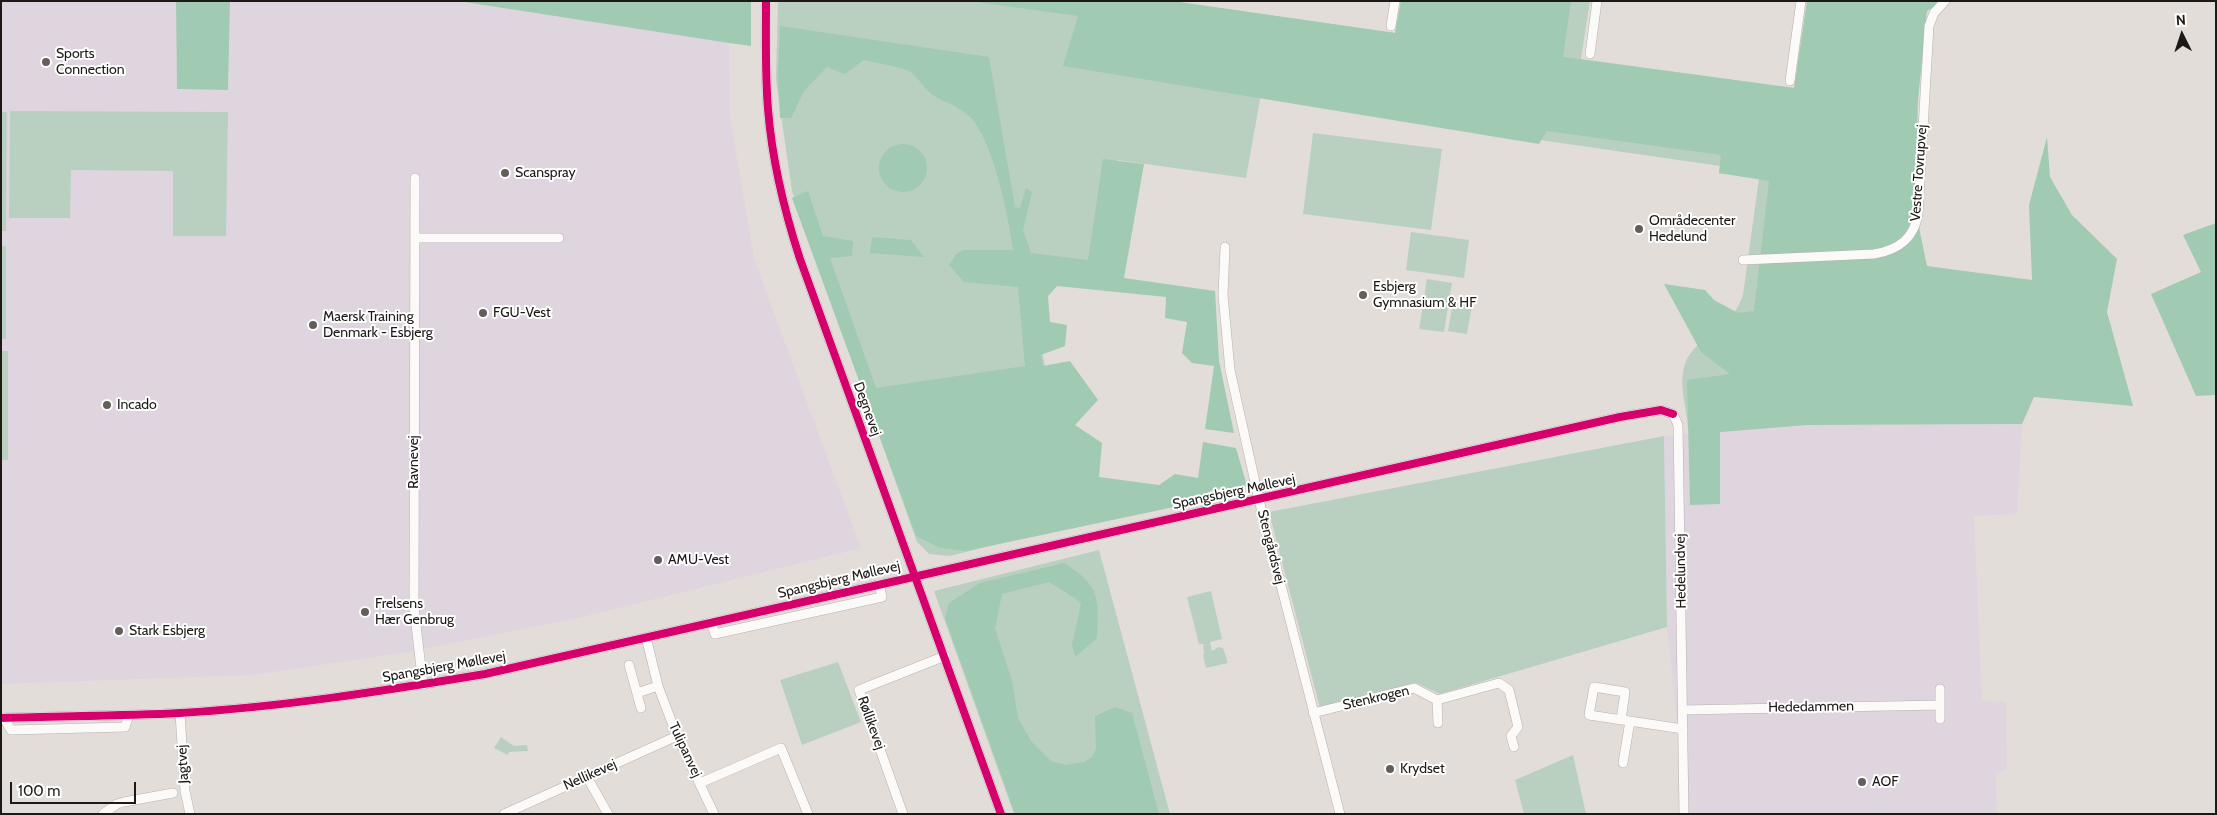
<!DOCTYPE html>
<html>
<head>
<meta charset="utf-8">
<style>
	body { margin:0 }
	#map { position:relative; width:2217px; height:815px; overflow:hidden; background:#e3ddd9; font-family:Cabin,sans-serif }
	canvas { display:block }
	.frame { position:absolute; inset:0; border:2px solid #1c1916; pointer-events:none }
	.north { position:absolute; left:2157px; top:10px; width:50px; height:50px; -webkit-text-stroke:4px #fff; paint-order:stroke; rotate:356deg; font-size:14px; font-weight:700; line-height:20px; text-align:center; color:#1c1916 }
	.north::after { content:''; display:block; margin:auto; width:18px; height:22px; background:#1c1916; clip-path:polygon(50% 0,100% 100%,50% 72%,0 100%) }
	.scale { position:absolute; left:10px; top:782px; width:126px; height:22px; box-sizing:border-box; border:2px solid #1c1916; border-top:0; padding-left:6px; font-size:15px; line-height:18px; white-space:nowrap; color:#1c1916; -webkit-text-stroke:4px #fff; paint-order:stroke }
</style>
</head>
<body>
<div id="map">
<canvas width="2217" height="815"></canvas>
<div class="frame"></div>
<div class="north">N</div>
<div class="scale">100 m</div>
</div>
<script>
const g = document.querySelector('canvas').getContext('2d');
g.lineJoin = 'round';
function fill(path, color) {
  g.fillStyle = color;
  g.fill(path, 'evenodd');
}
function trace(path, color, width, dash) {
  g.strokeStyle = color;
  g.lineWidth = width;
  g.lineCap = dash ? 'butt' : 'round';
  g.setLineDash(dash || []);
  g.stroke(path);
}
function label(font, color, halo, rows, align = 'center') {
  g.font = font + ' Cabin,sans-serif';
  g.lineWidth = 4;
  g.setLineDash([]);
  g.textBaseline = 'middle';
  g.strokeStyle = halo;
  g.fillStyle = color;
  for (const [text, x, y, turn = 0] of rows) {
    g.save();
    g.translate(x, y);
    g.rotate((+turn || 0) * Math.PI / 180);
    g.textAlign = isNaN(turn) ? turn : align;
    if (halo) g.strokeText(text, 0, 0);
    g.fillText(text, 0, 0);
    g.restore();
  }
}
fill(new Path2D(`
	M1 1H176L177 89 228 90 230 1H457L729 43 730 116 754 259 861 548 578 618 408 652 253 675 1 684Z
	M2022 424 2017 514 1974 516 1982 701 2006 702 2007 769 1996 774 1997 814H1687L1667 627 1664 436 1806 425Z`), '#ded5df');
fill(new Path2D(`
	M778 1H1172L1395 33 1401 1H1590L1581 59 1794 88 1806 425 1719 432 1688 429C1687 407 1678 386 1685 364 1692 343 1714 336 1728 321 1735 313 1739 305 1743 295L1759 178 1719 173 1720 166 1547 141 1261 94 1246 178 1117 160 1101 274 1024 263 1077 524 950 556 929 554 917 542 792 191 776 80Z
	M10 111 228 112 226 236H173V171L71 170 70 218H9Z
	M1 112H7L6 231H1Z
	M1313 133 1442 149 1431 230 1303 214Z
	M1411 232 1469 240 1464 278 1406 270Z
	M1 246H6V339H1Z
	M1427 279 1452 283 1444 332 1419 329Z
	M1453 302 1472 305 1467 334 1448 331Z
	M1 351H8V460H1Z
	M1664 436 1667 627 1440 694 1416 683 1320 708 1269 512Z
	M1099 550 1170 814H1014L934 591Z
	M1211 591 1222 639 1210 642 1212 651 1218 647 1223 648 1228 663 1206 668 1203 655 1204 654 1203 644H1199L1187 597Z
	M838 662 861 722 802 745 780 680Z
	M501 737 514 746 527 745 528 751 509 752 508 755 494 748Z
	M1573 755 1586 814H1524L1515 780Z`), '#b9d0c0');
fill(new Path2D(`
	M176 1H230L228 90 177 89Z
	M458 1H751V46L729 43Z
	M969 1H1172L1395 33 1401 1H1571L1563 57 1794 88 1807 1H1942L1927 11 1918 100 1915 208 1927 266 2032 280 2029 205 2047 137 2050 177 2072 215 2117 259 2107 312 2133 406 2034 397 2022 424 1806 425 1720 432V504L1690 505 1687 380 1730 374 1701 352 1664 284 1705 290 1714 300 1738 313 1754 311 1769 181 1719 173 1721 155 1547 131 1539 144 1063 66 1078 16Z
	M780 26 989 57 1015 207 1020 208 1026 188 1032 192 1023 230 1031 253 1088 260 1103 159 1144 164 1124 278 1215 291 1219 361 1234 433 1205 429 1214 366 1192 363 1182 353 1187 322 1165 318 1166 297 1057 286 1048 296 1050 322 1067 325 1065 346 1041 355 1043 366 1070 361 1098 400 1075 425 1102 443 1099 477 1159 485 1175 474 1198 478 1203 442 1236 448 1247 486 1242 490C1218 486 1212 488 1193 503L966 551 940 548 916 536 792 198 808 191 823 236 853 241 852 256 830 258 876 388 1025 366 1018 287 964 282 949 265 956 254 964 250H1013C1009 218 993 138 969 116 959 106 945 103 933 95 925 90 920 80 912 73 903 67 876 63 864 60L845 74 827 67 804 91 791 118H780L778 77Z
	M879 168a24 24 0 1 1 48 0a24 24 0 1 1-48 0Z
	M2216 223V395L2196 396 2151 294 2201 272 2183 235Z
	M872 237 911 240 924 257 870 253Z
	M1064 563C1100 585 1099 599 1097 638L1075 657 1072 645 1081 604 1076 599 1049 582 1002 594 995 628 1012 681 1018 718 1031 741 1051 761 1066 765 1084 762 1092 757 1096 749 1095 716 1115 707 1132 713 1159 814H1015L945 618 949 603 980 583Z`), '#a0cab1');
const minor = new Path2D(`
	M766 1C766 37 765 73 768 109 772 160 784 210 800 259L1001 814
	M1391 26 1395 1
	M1590 54 1597 1
	M1790 81 1801 1
	M415 178 414 608 423 685
	M415 238H559
	M1225 247 1223 295 1230 370 1259 500 1340 814
	M1743 260 1874 254C1898 250 1914 239 1918 214L1929 26 1934 13 1945 1
	M711 622 715 634 882 597 879 584
	M646 637 658 686 677 736 714 814
	M629 665 641 708
	M1940 689V719
	M637 693 658 686
	M1437 700 1438 723
	M1683 710 1940 705
	M180 713 185 791 190 814
	M1313 713 1414 688 1437 700 1499 683 1509 690 1518 727 1511 736 1514 747
	M1 718C61 716 120 716 180 713 282 707 383 691 485 674L1620 417 1661 410 1673 414 1678 425 1684 814
	M4 718 11 730 125 727 129 715
	M1621 720 1625 692 1594 687 1589 715 1683 729
	M1623 763 1630 721
	M587 777 608 814
	M700 783 781 748 808 814
	M103 814 117 804 124 802 173 793
	M504 814 677 736
	M903 814 859 690 945 656`);
trace(minor, '#b6b1ae', 10);
trace(minor, '#fbfaf9', 9);
trace(new Path2D(`
	M766 1C766 37 765 73 768 109 772 160 784 210 800 259L1001 814
	M1 718C61 716 120 716 180 713 282 707 383 691 485 674L1620 417 1661 410 1673 414`), '#d6006c', 8);
for (const [x, y, r, color] of [
	[46,62,5,"#625e5a"],
	[505,173,5,"#625e5a"],
	[1639,229,5,"#625e5a"],
	[1363,295,5,"#625e5a"],
	[483,313,5,"#625e5a"],
	[313,325,5,"#625e5a"],
	[107,405,5,"#625e5a"],
	[658,560,5,"#625e5a"],
	[365,612,5,"#625e5a"],
	[119,631,5,"#625e5a"],
	[1390,769,5,"#625e5a"],
	[1862,782,5,"#625e5a"]
]) {
  const dot = new Path2D();
  dot.arc(x, y, r, 0, 2 * Math.PI);
  g.fillStyle = color;
  g.fill(dot);
  trace(dot, '#fff', 2);
}
label('14px', '#1c1916', '#fff', [
	["Sports",56,54],
	["Connection",56,70],
	["Scanspray",515,173],
	["Områdecenter",1649,221],
	["Hedelund",1649,237],
	["Esbjerg",1373,287],
	["Gymnasium & HF",1373,303],
	["FGU-Vest",493,313],
	["Maersk Training",323,317],
	["Denmark - Esbjerg",323,333],
	["Incado",117,405],
	["AMU-Vest",668,560],
	["Frelsens",375,604],
	["Hær Genbrug",375,620],
	["Stark Esbjerg",129,631],
	["Krydset",1400,769],
	["AOF",1872,782]
], 'left');
label('14px', '#1c1916', '#fff', [
	["Vestre Tovrupvej",1919,173,-86],
	["Degnevej",867,409,70],
	["Ravnevej",414,462,-90],
	["Spangsbjerg Møllevej",1234,492,-12],
	["Stengårdsvej",1271,547,76],
	["Hedelundvej",1681,571,-91],
	["Spangsbjerg Møllevej",839,580,-13],
	["Spangsbjerg Møllevej",444,667,-10],
	["Stenkrogen",1376,698,-13],
	["Hededammen",1811,707,-1],
	["Røllikevej",871,723,70],
	["Tulipanvej",685,750,65],
	["Jagtvej",183,764,-93],
	["Nellikevej",590,775,-24]
]);
</script>
</body>
</html>
